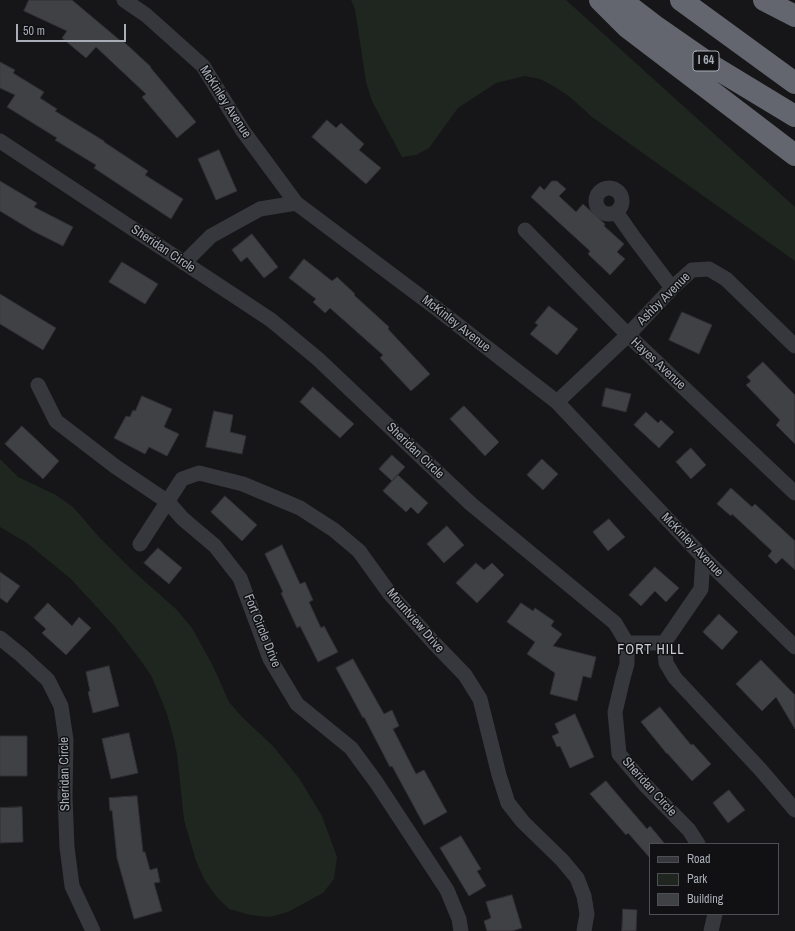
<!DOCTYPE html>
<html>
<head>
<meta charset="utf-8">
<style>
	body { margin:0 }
	#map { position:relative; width:795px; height:931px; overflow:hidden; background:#161618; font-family:"Archivo Narrow",sans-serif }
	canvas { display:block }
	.legend { position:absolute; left:649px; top:843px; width:130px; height:72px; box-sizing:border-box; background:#111113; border:1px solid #4d4f55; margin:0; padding:5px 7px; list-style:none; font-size:12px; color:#a8adb8 }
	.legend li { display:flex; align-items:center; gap:8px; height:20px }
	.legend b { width:20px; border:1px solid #4d4f55 }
	.scale { position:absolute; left:16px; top:24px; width:110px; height:18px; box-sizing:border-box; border:2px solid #a8adb8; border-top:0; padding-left:5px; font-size:12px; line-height:14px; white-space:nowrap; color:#a8adb8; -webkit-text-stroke:3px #111113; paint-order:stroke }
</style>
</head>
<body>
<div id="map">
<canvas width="795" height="931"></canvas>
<ul class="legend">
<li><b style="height:5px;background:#37383d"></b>Road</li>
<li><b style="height:11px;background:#1e261f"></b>Park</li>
<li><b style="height:11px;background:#404145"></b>Building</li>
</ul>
<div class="scale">50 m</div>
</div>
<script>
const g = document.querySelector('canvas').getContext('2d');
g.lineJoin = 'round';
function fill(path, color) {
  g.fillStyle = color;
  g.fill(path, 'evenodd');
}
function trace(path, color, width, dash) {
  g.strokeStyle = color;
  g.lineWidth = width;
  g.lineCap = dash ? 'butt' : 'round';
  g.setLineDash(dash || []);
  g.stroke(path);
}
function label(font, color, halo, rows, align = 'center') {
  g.font = font + ' "Archivo Narrow",sans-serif';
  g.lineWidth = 3;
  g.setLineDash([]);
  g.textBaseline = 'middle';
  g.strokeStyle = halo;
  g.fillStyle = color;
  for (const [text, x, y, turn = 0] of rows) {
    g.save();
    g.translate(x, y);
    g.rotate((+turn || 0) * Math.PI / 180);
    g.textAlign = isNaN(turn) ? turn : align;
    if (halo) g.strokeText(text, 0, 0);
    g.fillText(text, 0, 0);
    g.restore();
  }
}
fill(new Path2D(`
	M351 0H566L795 207V261L592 117 570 97 555 87 540 79 525 76 496 83 458 108 429 148 416 155 402 157 372 101 366 82 355 9Z
	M0 459 18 477 56 495 73 507 100 538 131 569 177 610 192 628 213 666 229 702 242 717 273 746 299 778 322 816 337 857 334 879 323 893 288 912 270 917 250 915 229 909 216 896 204 879 196 861 184 820 177 754 173 736 167 714 152 677 141 661 115 627 71 579 27 543 0 527Z`), '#1e261f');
const building = new Path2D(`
	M29 0H72L122 42 123 41 151 67H150L196 122 177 138 142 97 146 94 96 47 86 58 62 38 67 31 24 11Z
	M0 62 15 70 13 73 44 92 40 98 57 109 55 111 104 141V142L148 171 145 175 183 199 171 219 94 168 96 165 55 140 57 138 7 107 15 95 0 88Z
	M327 120 336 128 341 123 364 144 359 150 381 168 366 184 312 137Z
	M219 150 237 191 216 200 198 159Z
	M0 181 37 203 34 207 73 227 63 246 33 231 0 211Z
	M552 181H557L566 189 559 196 576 212 583 204 605 224 604 226 624 244 617 252 625 259 610 275 588 254 590 251 531 197 540 186 544 190Z
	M252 234 278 267 264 278 247 257 241 262 232 250Z
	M304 259 332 281 337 277 355 294 354 295 389 327 388 329 430 374 411 391 380 358 383 355 330 308 325 313 313 302 316 299 289 278Z
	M122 262 158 284 145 304 109 282Z
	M0 294 56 328 43 350 0 324Z
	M549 306 578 329 557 355 530 334 538 325 535 323Z
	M682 312 712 325 699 354 669 340Z
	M763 362 795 395V444L776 425 780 420 746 385 751 381 747 377Z
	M313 387 354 424 340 438 300 402Z
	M606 388 631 394 626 412 602 406Z
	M142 396 172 409 164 427 179 434 167 456 149 447 145 454 114 438 126 416 130 417 133 410 135 411Z
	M464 406 499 442 485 456 450 419Z
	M214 411 233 415 230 432 246 436 242 454 206 447Z
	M646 412 658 423 661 420 674 432 659 448 634 425Z
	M22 426 59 461 43 479 5 444Z
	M691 448 706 465 691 479 676 462Z
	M392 455 405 467 392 481 379 469Z
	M542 459 558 474 543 490 527 475Z
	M398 475 428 503 418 514 411 507 406 512 383 491Z
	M731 488 752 507 755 504 795 541V570L782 558 776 564 768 556 772 551 732 514 731 516 717 504Z
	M225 496 257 525 242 541 211 512Z
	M609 519 625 537 608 551 593 532Z
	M447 526 464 545 444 563 427 544Z
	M282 545 300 584 305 582 313 600 309 602 321 628 324 626 338 652 318 662 300 626 297 628 281 593 283 592 265 554Z
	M158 548 182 568 169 584 144 563Z
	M476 563 484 570 492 563 504 575 477 603 456 583Z
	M655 567 679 588 666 602 655 591 641 606 629 595Z
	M0 572 20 586 7 603 0 598Z
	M48 603 72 626 79 617 91 628 66 655 42 633 46 629 34 618Z
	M521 603 533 611 535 608 554 621 551 626 562 634 553 646 596 657 591 678 583 676 577 701 550 694 555 673 527 654 535 642 507 622Z
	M719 614 738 632 722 650 703 632Z
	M353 659 384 714 392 710 399 726 393 729 416 774 424 770 447 812 424 825 392 766 390 767 364 717 363 718 336 668Z
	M761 660 795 695V729L776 697 762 711 736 684Z
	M109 666 119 706 93 713 88 692 90 691 86 672Z
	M660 707 691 745 693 744 711 764 692 781 667 753V754L641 722Z
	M575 714 594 757 570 768 560 746 557 747 552 736 559 733 555 724Z
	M129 733 138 773 111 779 102 739Z
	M0 736H27V776H0Z
	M606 781 647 829 650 826 665 844H650V858L628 833 626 835 590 794Z
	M729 790 745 810 728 823 713 803Z
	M137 796 143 852H145L150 870 157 868 160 882 154 883 162 911 134 919 117 858 112 810 110 811 109 798Z
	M22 807 23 842 0 843V808Z
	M461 836 481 869 477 871 486 886 469 896 440 848Z
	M512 895 522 928 512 931H487L484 921 491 918 486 902Z
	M623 909 637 910 636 931H622Z`);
fill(building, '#404145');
trace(building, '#303034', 1);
trace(new Path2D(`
	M124 0 146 15 203 66 243 131 296 203 436 308 557 402 703 557 795 647
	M0 141 271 320 318 359 471 504 615 623 627 643V664L623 678 615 712 619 754 645 785 689 830 698 844
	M596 201a13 13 0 1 1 26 0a13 13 0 1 1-26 0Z
	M616 212 635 239 672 288
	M525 230 628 335 795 493
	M184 263 211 236 260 209 296 203
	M38 385 56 421 116 467 168 502 183 519 215 546 240 578 270 659 297 704 351 748 376 782 447 890 459 919 461 931
	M557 402 628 335 672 288 692 270 709 269 726 279 795 346
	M140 544 182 479 199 473 243 484 300 508 334 530 359 551 390 594 434 643 465 675 480 699 499 775 508 803 523 822 562 860 577 878 584 896 587 914 584 931
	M703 557 701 589 664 643 666 663 675 678 760 769 795 810
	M0 638 21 655 48 680 61 706 66 740 65 796 67 847 72 886 93 931
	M627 643H664
	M711 931 715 914`), '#37383d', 15);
trace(new Path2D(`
	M600 0 627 27 795 155
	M621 0 655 26 714 67 795 116
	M681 0 795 83
	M764 0 795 16`), '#63666e', 22);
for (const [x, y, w] of [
	[706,61,26]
]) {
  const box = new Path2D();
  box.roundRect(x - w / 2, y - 10, w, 20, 3);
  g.fillStyle = '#111113';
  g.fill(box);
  trace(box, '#a8adb8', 1);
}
label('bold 12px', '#a8adb8', null, [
	["I 64",706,61]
]);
label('13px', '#a8adb8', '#111113', [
	["McKinley Avenue",225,102,57],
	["Sheridan Circle",163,249,34],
	["Ashby Avenue",664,299,-45],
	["McKinley Avenue",456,324,38],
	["Hayes Avenue",658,364,43],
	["Sheridan Circle",415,451,44],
	["McKinley Avenue",692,545,46],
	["Mountview Drive",415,621,49],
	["Fort Circle Drive",262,631,68],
	["Sheridan Circle",65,774,-91],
	["Sheridan Circle",649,787,48]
]);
g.letterSpacing = '1px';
label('14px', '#c9ccd4', '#111113', [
	["FORT HILL",651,650]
]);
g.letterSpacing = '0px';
</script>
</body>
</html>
